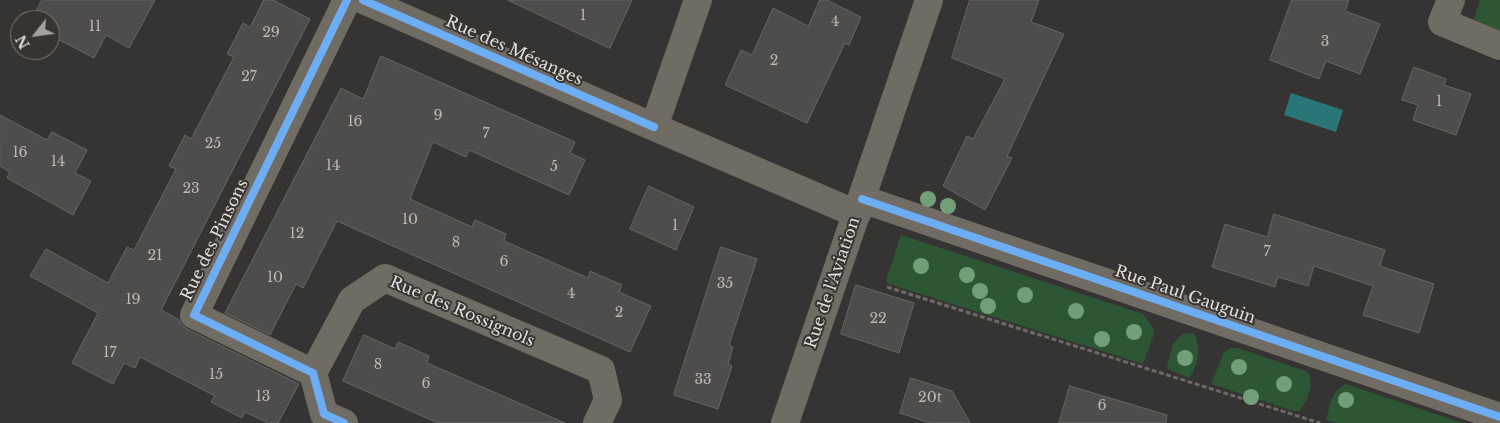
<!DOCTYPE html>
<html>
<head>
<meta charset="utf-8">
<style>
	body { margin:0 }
	#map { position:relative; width:1500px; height:423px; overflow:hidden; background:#363432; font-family:"Libre Baskerville",serif }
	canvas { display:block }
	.north { position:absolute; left:10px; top:10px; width:50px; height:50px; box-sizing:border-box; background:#383330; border:1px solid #7b7774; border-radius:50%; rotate:240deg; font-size:14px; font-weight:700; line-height:20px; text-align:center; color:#e0dddb }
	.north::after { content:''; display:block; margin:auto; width:18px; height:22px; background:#a4a2a0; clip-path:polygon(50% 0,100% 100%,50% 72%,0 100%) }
</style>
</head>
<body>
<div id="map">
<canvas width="1500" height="423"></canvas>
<div class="north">N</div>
</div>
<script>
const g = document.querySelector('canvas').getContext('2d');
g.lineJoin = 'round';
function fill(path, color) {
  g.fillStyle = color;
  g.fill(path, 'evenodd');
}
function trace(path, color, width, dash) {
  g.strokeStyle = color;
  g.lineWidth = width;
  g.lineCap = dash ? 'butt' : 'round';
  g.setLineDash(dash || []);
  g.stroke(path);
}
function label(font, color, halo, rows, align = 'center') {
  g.font = font + ' "Libre Baskerville",serif';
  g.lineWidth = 4;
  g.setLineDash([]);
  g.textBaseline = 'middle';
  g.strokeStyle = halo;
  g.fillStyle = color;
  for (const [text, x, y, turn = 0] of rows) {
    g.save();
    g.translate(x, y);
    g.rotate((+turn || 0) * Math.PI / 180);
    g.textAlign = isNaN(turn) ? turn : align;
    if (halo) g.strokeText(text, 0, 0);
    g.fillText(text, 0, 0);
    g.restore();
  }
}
fill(new Path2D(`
	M1480 0H1500V33L1477 23 1474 19Z
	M901 235 1143 314 1153 328 1154 334 1143 364 889 284 886 281Z
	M1193 333C1202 345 1198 367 1189 378L1168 369 1167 366 1173 344 1182 334Z
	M1231 348H1238L1308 372C1315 386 1307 399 1300 411H1294L1211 384 1224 352Z
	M1346 384 1462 423H1336L1326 420C1331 404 1330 392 1346 384Z`), '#2d5635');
fill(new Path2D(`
	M1291 93 1343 110 1336 132 1284 115Z`), '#2a7577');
const building = new Path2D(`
	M42 0H155L129 48 106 35 94 58 50 35V20H32Z
	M264 0H273L310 19 161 310 180 320 181 324 187 329 299 384 278 423H268L245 412 242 418 211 402 215 396 140 357 135 368 124 363 113 384 72 363 98 313 30 276 46 249 108 283 127 247 134 250 176 169 169 166 185 135 191 139 234 57 227 54 243 23 250 27Z
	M508 0H632L610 48Z
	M820 0H827L861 17 849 45 845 43 807 123 725 85 741 50 752 55 773 8 808 26Z
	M970 0H1039L1031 22 1064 34 1007 156 1012 158 985 210 943 186 967 136 973 139 1005 79 952 58Z
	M1292 0H1349L1345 11 1380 24 1360 74 1326 61 1319 79 1270 60Z
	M381 56 575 142 570 153 585 160 569 195 469 150 466 157 433 142 410 199 472 227 475 220 506 234 504 241 588 278 590 271 622 285 619 292 651 306 630 352 337 221 303 288 296 284 270 335 225 313 341 88 363 99Z
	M1414 67 1446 79 1444 85 1471 94 1456 135 1413 120 1418 105 1402 100Z
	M0 115 47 140 52 132 87 150 75 173 91 181 73 215 7 178 10 172 0 166Z
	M649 186 694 207 676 250 630 229Z
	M1274 214 1385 250 1380 266 1434 284 1419 333 1363 315 1373 286 1314 266 1308 286 1278 277 1275 287 1212 267 1225 224 1267 237Z
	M721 247 757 259 729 345 733 347 728 364 732 366 718 409 674 395Z
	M856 285 914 303 899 353 841 334Z
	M364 335 395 349 398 342 429 356 427 363 565 423H438L343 381Z
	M911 378 952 391 970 423H930L900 413Z
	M1070 386 1167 415 1166 423H1059Z`);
fill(building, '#4e4d4c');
trace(building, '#686664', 1);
trace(new Path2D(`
	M887 287 1320 423`), '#6c6a65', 3, [5, 2.5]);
trace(new Path2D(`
	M363 0 654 127 857 214
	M1451 0 1442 22 1500 46
	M654 127 698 0
	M862 199 1500 417
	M313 373 352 300 385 278 601 370 608 400 597 423
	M344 423 324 414 313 373 194 315 347 0
	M785 423 929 0`), '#706c63', 28);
trace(new Path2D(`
	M363 0 654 127
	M862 199 1500 417
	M344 423 324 414 313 373 194 315 347 0`), '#6dadf4', 8);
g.fillStyle = '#729f78';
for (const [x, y] of [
	[928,199],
	[948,206],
	[921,266],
	[967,275],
	[980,291],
	[1025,295],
	[988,306],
	[1076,311],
	[1134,332],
	[1102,339],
	[1185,358],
	[1239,367],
	[1284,384],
	[1251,397],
	[1346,400]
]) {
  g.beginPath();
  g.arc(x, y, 8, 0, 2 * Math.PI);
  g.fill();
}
label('14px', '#bcb9b7', null, [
	["1",583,16],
	["4",835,22],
	["11",95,27],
	["29",271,33],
	["3",1325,42],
	["2",774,61],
	["27",249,77],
	["1",1439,102],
	["9",438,116],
	["16",355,122],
	["7",486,134],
	["25",213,144],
	["16",20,153],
	["14",58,162],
	["14",333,166],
	["5",554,167],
	["23",191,189],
	["10",410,220],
	["1",675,226],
	["12",297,234],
	["8",456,243],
	["7",1267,252],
	["21",155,256],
	["6",504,262],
	["10",275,278],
	["35",725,284],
	["4",571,294],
	["19",133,300],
	["2",619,313],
	["22",878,319],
	["17",110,353],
	["8",378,365],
	["15",216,375],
	["33",703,380],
	["6",426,384],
	["13",263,397],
	["20t",930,398],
	["6",1102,406]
]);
label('16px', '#e0dddb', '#383330', [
	["Rue des Mésanges",514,51,24],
	["Rue des Pinsons",215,240,-64],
	["Rue de l'Aviation",833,283,-71],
	["Rue Paul Gauguin",1185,295,19],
	["Rue des Rossignols",462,312,23]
]);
</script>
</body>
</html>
